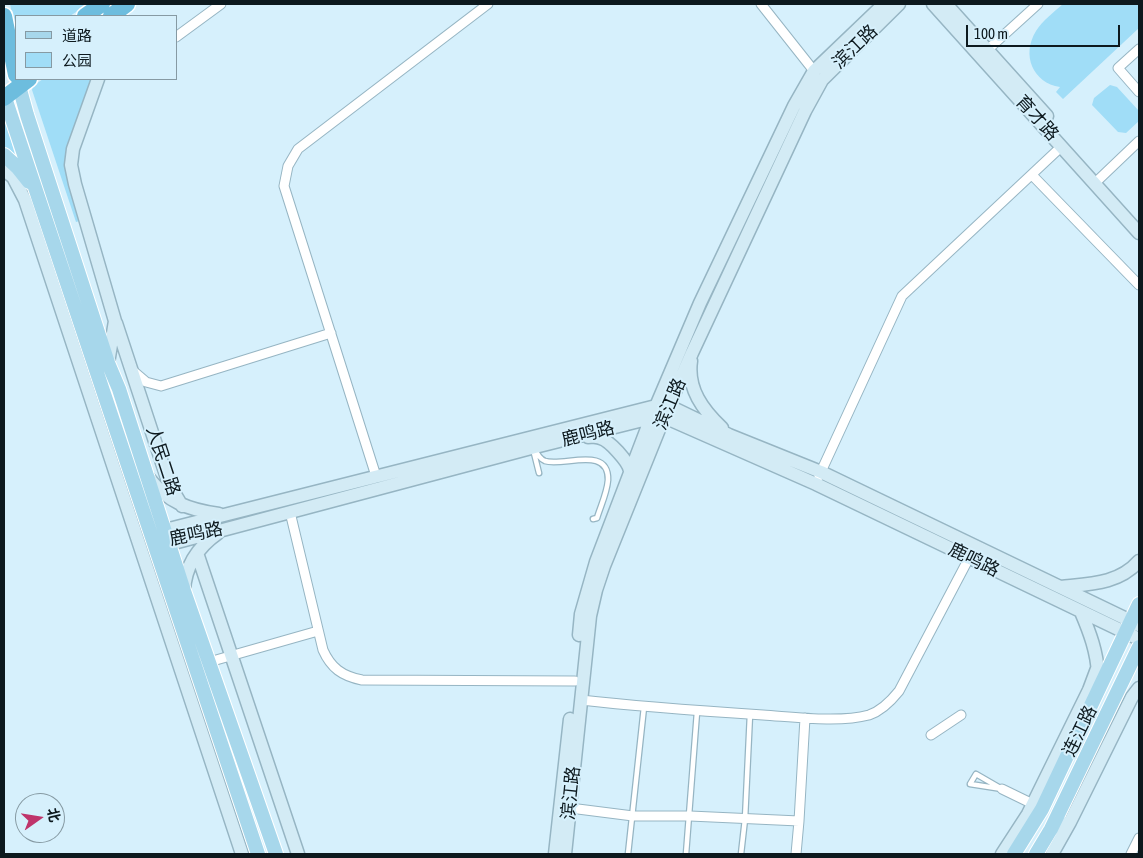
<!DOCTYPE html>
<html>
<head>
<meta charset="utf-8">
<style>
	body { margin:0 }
	#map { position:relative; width:1143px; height:858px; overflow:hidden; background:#d6f0fc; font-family:"Asap Condensed","Noto Sans SC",sans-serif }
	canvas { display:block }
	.frame { position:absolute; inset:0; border:5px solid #0d191e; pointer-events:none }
	.legend { position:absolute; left:15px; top:15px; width:162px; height:65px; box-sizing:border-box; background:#d6f0fc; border:1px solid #869aa3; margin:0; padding:6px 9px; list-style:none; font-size:15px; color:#0d191e }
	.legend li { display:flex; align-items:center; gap:10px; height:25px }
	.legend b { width:25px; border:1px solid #869aa3 }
	.north { position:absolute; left:15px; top:793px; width:50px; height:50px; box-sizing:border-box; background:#d6f0fc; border:1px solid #869aa3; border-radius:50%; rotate:77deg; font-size:14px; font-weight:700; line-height:20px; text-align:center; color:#0d191e }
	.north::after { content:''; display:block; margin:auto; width:18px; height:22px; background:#bf346b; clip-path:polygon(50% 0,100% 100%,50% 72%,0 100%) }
	.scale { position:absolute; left:966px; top:25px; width:154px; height:22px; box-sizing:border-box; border:2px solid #0d191e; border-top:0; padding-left:6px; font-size:15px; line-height:18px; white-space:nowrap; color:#0d191e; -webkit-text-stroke:4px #d6f0fc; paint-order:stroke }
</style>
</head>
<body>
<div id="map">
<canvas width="1143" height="858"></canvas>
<div class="frame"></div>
<ul class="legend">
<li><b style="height:6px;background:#a7d7eb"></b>道路</li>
<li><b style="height:14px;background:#a0ddf7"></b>公园</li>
</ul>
<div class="north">北</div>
<div class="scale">100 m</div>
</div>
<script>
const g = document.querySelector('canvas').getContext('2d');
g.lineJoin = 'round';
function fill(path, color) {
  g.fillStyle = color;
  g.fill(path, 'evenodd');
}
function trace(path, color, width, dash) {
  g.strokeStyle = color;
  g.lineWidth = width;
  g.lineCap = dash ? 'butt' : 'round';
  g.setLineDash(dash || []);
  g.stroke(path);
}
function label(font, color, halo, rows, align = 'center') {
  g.font = font + ' "Asap Condensed","Noto Sans SC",sans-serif';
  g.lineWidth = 4;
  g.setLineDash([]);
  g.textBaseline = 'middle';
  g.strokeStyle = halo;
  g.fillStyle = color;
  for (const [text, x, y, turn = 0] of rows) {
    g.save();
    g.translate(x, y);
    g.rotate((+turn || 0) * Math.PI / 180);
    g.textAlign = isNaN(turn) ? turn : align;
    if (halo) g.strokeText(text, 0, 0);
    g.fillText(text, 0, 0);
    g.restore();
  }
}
fill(new Path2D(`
	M10 4H88L70 16H16V31Z
	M1063 4H1139V28L1063 99 1056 92 1060 87C1033 83 1021 55 1036 31 1043 20 1054 12 1063 4Z
	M43 79H93L67 156 83 220 76 222 32 90 33 86Z
	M1110 85 1117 87 1139 111V121L1126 133 1118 132 1092 105 1094 98Z
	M4 114 16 159 4 150Z`), '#a0ddf7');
const lane = new Path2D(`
	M533 449 539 473
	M535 449C537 454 540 459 545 461 563 467 609 445 608 480 607 493 601 505 597 518L593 519
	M976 774 1002 789 970 784Z
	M628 854 644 707
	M686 854 697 712
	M741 854 745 819 750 714`);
const street = new Path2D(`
	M761 4 814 71
	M176 37 221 4
	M1139 49 1118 68 1139 92
	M984 53 1038 4
	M1032 175 1139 285
	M1095 183 1139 141
	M132 370 146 382 161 386 331 333
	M376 476 284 186 288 166 298 149 488 4
	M819 476 902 296 1062 146
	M290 512 323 650C331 668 342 676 362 680L575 681
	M209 662 318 631
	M581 700C642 707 702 711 763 715 794 717 839 723 869 715 881 711 891 701 899 691L969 558
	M931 735 961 715
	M1002 789 1037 806
	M570 808 633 816H690L799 821
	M796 854 799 821 805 718
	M1131 854 1139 838`);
const secondary = new Path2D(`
	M933 4 1139 233
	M946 4 1047 116
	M98 79 73 149 71 165 75 184 115 321 108 363
	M4 170 13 177 25 200 242 854
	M116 323 169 484 182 506
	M691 361C687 389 703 410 722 428
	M588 437C592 437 596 436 600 438 609 440 629 462 630 471
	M148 477C167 502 189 510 219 514
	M158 536 165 530 224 515 656 406H669L729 435 821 472 1139 625
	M160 541 170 544 535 447 651 418 664 417 816 484 1139 639
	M197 553 298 854
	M1061 587C1090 584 1119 584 1139 561
	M184 591C185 566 198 547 218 533
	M1081 612C1090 633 1097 652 1098 674
	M579 635 581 614 596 562 651 418 700 303 794 106 814 71 884 4
	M1051 829 1070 822 1132 697 1139 688
	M555 854 570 719
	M565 854 590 616 596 590 604 566 664 417 692 353 805 111 822 80 899 4
	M1002 854 1028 814 1089 690 1098 666
	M1052 854 1070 822`);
const primary = new Path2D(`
	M19 86 27 115 108 363 119 389 184 591 276 854
	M5 98 258 854
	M4 155 17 167 29 182
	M1014 854 1042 809 1139 604
	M1036 854 1051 829 1139 647`);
const highway = new Path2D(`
	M4 16 16 75
	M85 16 102 4
	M111 16 127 4
	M4 98 29 79`);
trace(lane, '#96b5c3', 7);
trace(street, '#96b5c3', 11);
trace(secondary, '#96b5c3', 15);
trace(primary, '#fff', 16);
trace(highway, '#fff', 19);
trace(lane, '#fff', 4.5);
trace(street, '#fff', 9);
trace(secondary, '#d3ebf5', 12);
trace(primary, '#a7d7eb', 14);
trace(highway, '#6dbdde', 16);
label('18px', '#0d191e', '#d6f0fc', [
	["滨江路",855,47,-44],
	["育才路",1037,118,48],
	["滨江路",670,404,-67],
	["鹿鸣路",588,434,-14],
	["人民二路",163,461,72],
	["鹿鸣路",196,534,-12],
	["鹿鸣路",974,560,26],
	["连江路",1080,731,-64],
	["滨江路",571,793,-84]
]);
</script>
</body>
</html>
